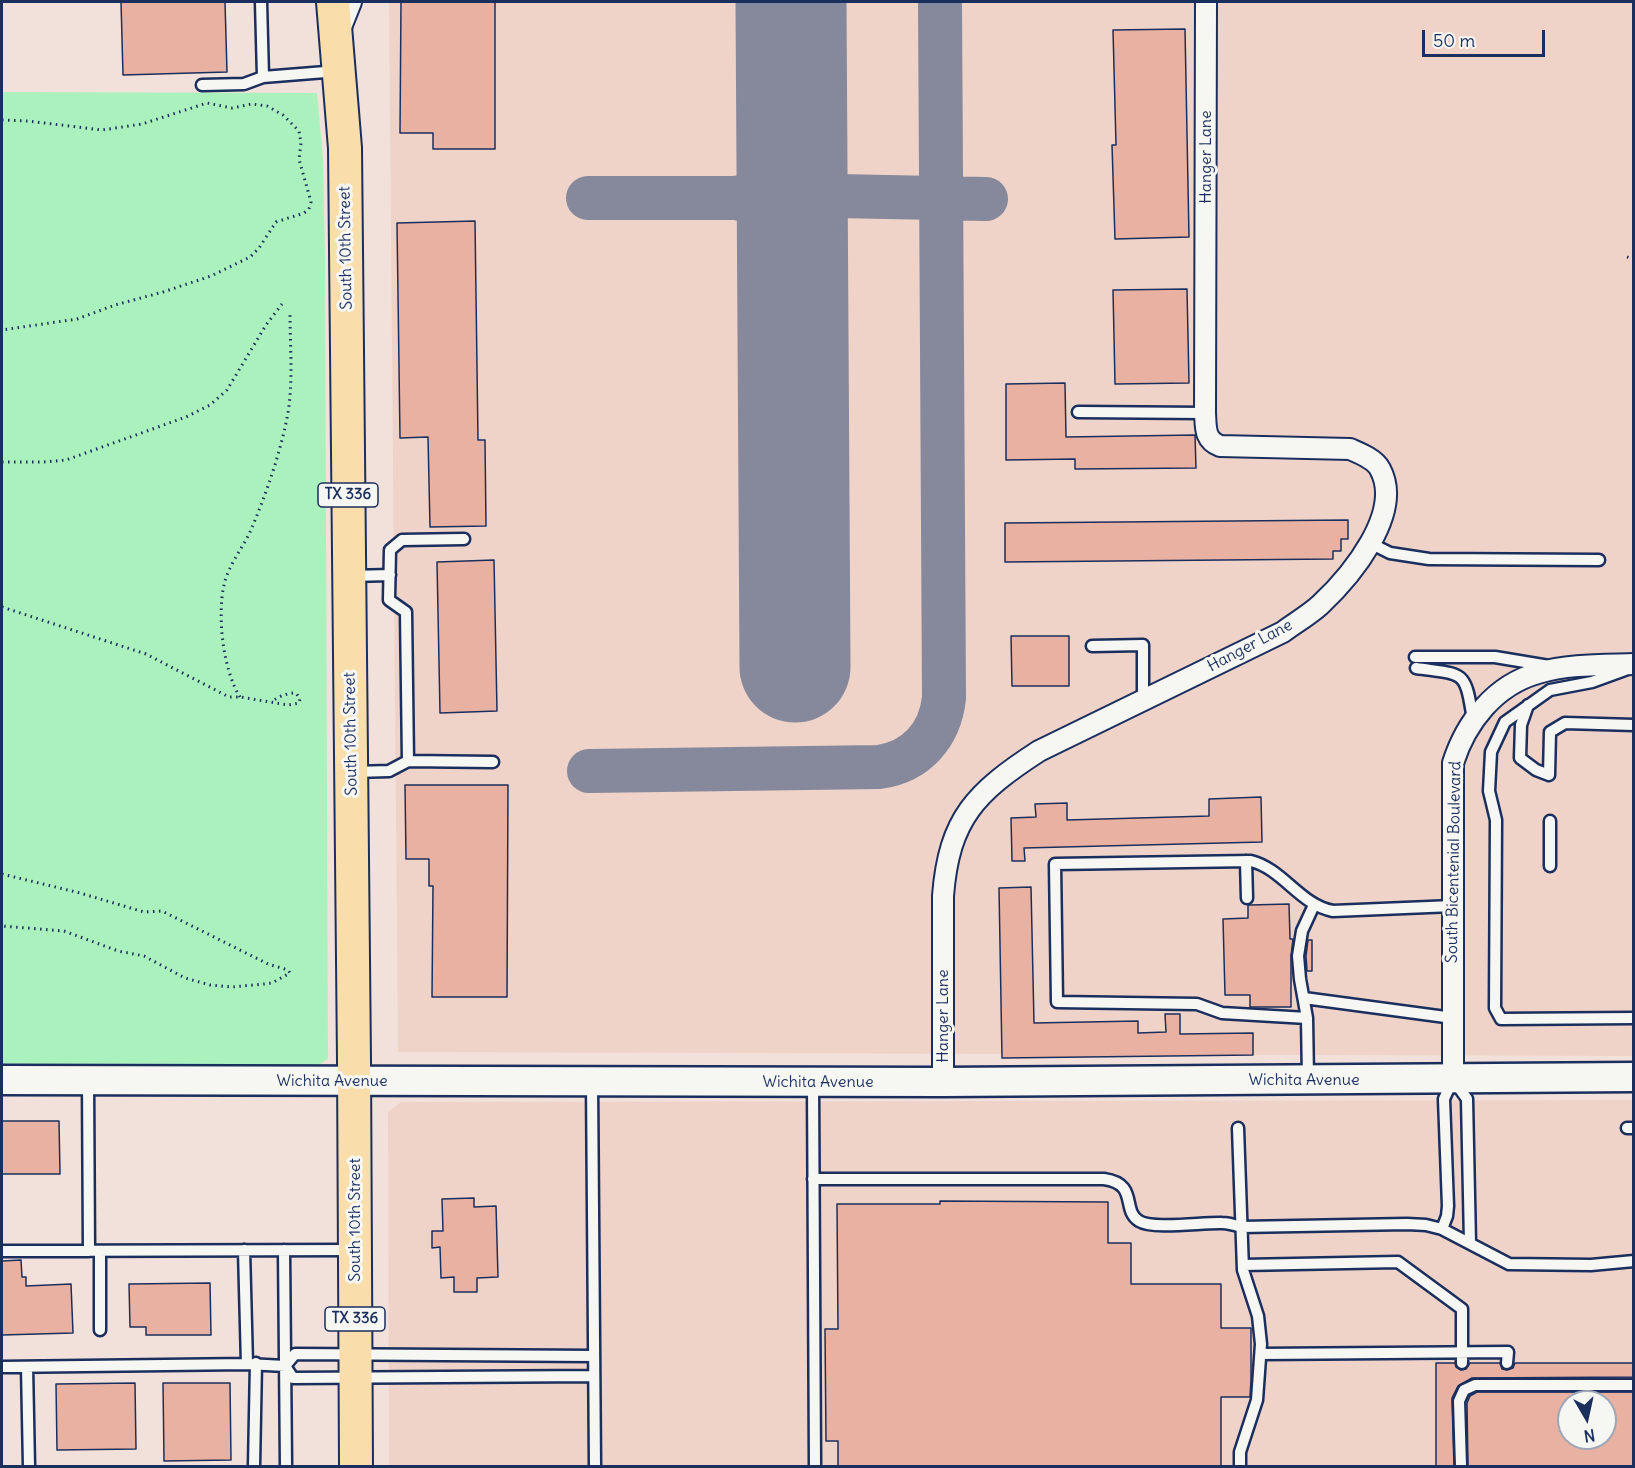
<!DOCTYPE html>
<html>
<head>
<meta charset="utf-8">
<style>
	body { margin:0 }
	#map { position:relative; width:1635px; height:1468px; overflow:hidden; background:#f2e1da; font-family:Delius,sans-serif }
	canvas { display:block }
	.frame { position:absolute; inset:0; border:3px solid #1b2f5e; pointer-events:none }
	.north { position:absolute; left:1557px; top:1390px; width:60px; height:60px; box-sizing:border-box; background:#f6f6f2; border:2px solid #9ea6b7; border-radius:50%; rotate:171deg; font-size:16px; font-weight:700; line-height:24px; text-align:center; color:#1b2f5e }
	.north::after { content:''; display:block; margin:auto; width:21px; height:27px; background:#1b2f5e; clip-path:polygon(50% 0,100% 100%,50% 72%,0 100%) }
	.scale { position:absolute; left:1422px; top:30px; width:123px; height:27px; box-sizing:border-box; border:3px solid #1b2f5e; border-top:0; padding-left:8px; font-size:18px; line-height:21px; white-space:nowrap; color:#1b2f5e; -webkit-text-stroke:4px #f6f6f2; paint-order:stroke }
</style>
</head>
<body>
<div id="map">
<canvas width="1635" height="1468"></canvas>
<div class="frame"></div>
<div class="north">N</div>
<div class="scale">50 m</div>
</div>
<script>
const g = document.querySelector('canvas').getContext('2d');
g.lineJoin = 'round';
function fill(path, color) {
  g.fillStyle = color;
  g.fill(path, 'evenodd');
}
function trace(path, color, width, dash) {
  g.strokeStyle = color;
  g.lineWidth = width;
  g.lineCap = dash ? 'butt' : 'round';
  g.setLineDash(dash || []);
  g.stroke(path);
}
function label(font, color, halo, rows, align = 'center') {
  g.font = font + ' Delius,sans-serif';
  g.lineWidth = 6;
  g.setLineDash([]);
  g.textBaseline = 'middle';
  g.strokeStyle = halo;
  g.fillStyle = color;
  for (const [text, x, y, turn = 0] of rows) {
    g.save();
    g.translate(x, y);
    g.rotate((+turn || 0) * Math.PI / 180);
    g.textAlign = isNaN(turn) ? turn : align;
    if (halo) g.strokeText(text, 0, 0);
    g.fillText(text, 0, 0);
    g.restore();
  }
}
fill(new Path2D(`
	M389 2H1633V1056L398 1052Z
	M1633 1100V1466H389L388 1112 401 1102ZM1569 1402H1605V1438H1569Z`), '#efd3c9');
fill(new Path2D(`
	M2 92 317 93 323 159 325 258 328 1059 319 1065 2 1066Z`), '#abf1bd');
trace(new Path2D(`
	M792 137C800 167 806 185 837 196L986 199
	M588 198H735C773 194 786 170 792 137
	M735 198C774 203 785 225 793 260
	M589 771 879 767C916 762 940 735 944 698L940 2`), '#86889c', 44);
trace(new Path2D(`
	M791 2 795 667`), '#86889c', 111);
const building = new Path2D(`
	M121 2H225L227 72 123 75Z
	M401 2H495V149H433V133H400Z
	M1185 29 1189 237 1115 239 1112 145H1116L1113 30Z
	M475 221 478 440H485L486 526 430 527 428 437 400 438 397 223Z
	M1187 289 1189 383 1115 384 1113 290Z
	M1065 383 1066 437 1195 435 1196 468 1075 469V459L1006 460V384Z
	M1348 520V539H1341V551H1333V559L1005 562V523Z
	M494 560 497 711 440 713 437 562Z
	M1011 636H1069V686H1012Z
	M405 785H508L507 997H432L433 886H429V859H406Z
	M1261 797 1262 842 1024 848 1025 861H1012L1011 818 1036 817 1035 804 1067 803V820L1209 816V799Z
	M1031 887 1034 1023 1138 1021V1033L1166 1032 1165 1014H1180V1034L1253 1033V1055L1002 1058 999 888Z
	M1289 904 1290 939H1293L1291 956V1007H1250V995H1225L1223 919 1248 918V905H1250Z
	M1308 940H1312V971H1307L1306 956Z
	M2 1121H59L60 1174H2Z
	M474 1198V1207L496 1206 498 1277 477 1278V1292H454V1277L441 1278 440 1247 432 1248V1231H443L442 1199Z
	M940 1201 1108 1202V1243H1131V1284H1221V1328H1251V1380L1250 1397H1221V1467H838V1441H826L825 1329H838L837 1204H940Z
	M21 1260 22 1277H26V1286L71 1284 73 1333 2 1335V1261Z
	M210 1283 211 1335H146V1327H130L129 1284Z
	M1436 1363H1455L1456 1367 1461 1370 1466 1369 1470 1363H1500L1502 1369 1507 1370 1513 1368 1515 1363H1634V1377L1472 1378 1458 1386 1452 1398 1454 1467H1436Z
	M135 1383 136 1449 57 1450 56 1384Z
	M163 1383H230L231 1460 164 1461Z
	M1477 1392H1634V1467H1468L1467 1403 1470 1396ZM1569 1402H1605V1438H1569Z`);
fill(building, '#e9b1a1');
trace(building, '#1b2f5e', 1.5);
const lane = new Path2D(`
	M261 2 263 77 338 71
	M202 85 244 84 263 77
	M1078 412 1205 413
	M1370 543 1390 553 1429 559 1599 560
	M351 576 390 575
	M1092 646 1143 645V701
	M1415 657H1495L1549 666
	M1416 668C1465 675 1465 669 1473 720
	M1625 670 1592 682 1550 690 1505 722 1491 752 1489 791 1496 820 1495 1008 1501 1019 1634 1018
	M1528 705 1521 725 1520 758 1536 770 1549 775 1550 732 1565 723 1634 725
	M408 761 406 612 389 600 390 550 402 540 464 539
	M354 772 389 771 408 761 493 762
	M1550 821V866
	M1246 861 1247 898
	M1304 998 1453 1018
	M1307 1018 1222 1013 1197 1004 1057 1002 1055 864 1251 861C1283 869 1300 905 1333 911L1453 906
	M1308 1078 1307 1018 1300 979 1298 956 1302 931 1314 905
	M88 1081 89 1251
	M1455 1082 1467 1099 1470 1243
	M592 1083 595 1466
	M813 1083 815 1466
	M1238 1128 1243 1270 1258 1316 1261 1344 1257 1400 1240 1452V1466
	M1627 1128H1634
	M813 1179H1104C1139 1184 1121 1210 1139 1221 1153 1230 1204 1222 1222 1223 1228 1223 1235 1225 1241 1227L1407 1224 1426 1225 1442 1229 1509 1264 1591 1265 1634 1261
	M1442 1229 1447 1216 1448 1206 1444 1099 1453 1079
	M244 1250 247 1364 285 1366
	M284 1250 286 1466
	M2 1251 351 1250
	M100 1251V1330
	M1243 1265 1398 1262 1462 1309V1363
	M1261 1354 1508 1352 1507 1363
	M285 1366 293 1378 594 1376
	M285 1366 295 1354 594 1356
	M2 1367 247 1364
	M27 1367 29 1466
	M254 1466 256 1363
	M1461 1466 1459 1401 1464 1390 1475 1385H1634`);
const street = new Path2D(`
	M339 32 351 2
	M1453 1079V763C1466 722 1495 685 1538 673 1568 664 1602 665 1634 664
	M943 1082V896C949 818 976 792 1039 751L1283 632C1295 623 1309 615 1320 605 1350 577 1404 513 1380 469 1375 459 1359 453 1350 449L1220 446C1204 440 1206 427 1205 413L1206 2`);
const secondary = new Path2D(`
	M2 1080 943 1082 1634 1077`);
const primary = new Path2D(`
	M333 2 345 148 354 1060 356 1466`);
trace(lane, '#1b2f5e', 15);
trace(street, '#1b2f5e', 24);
trace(secondary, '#1b2f5e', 33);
trace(primary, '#1b2f5e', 36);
trace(new Path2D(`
	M2 120 28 121 102 130 142 124 207 103 232 108 252 104 267 106 283 115 299 131 301 143 299 159 311 202 309 209 304 213 276 222 259 248 250 257 211 276 163 292 115 305 77 319 2 330
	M1627 257 1634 259
	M2 462H44L66 460 186 417 210 405 227 390 266 325 282 304
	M2 607 146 654 229 697H240L288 705 299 703 300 699 296 693C286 693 278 697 271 702
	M240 697C223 670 217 616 224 585 228 566 242 549 250 532 265 497 278 460 286 423 294 388 290 349 290 313
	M2 874 80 893 144 912 162 911 268 964 288 970 290 973 272 983 264 984 232 987 210 985 185 978 144 956 118 951 64 931 2 926`), '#1b2f5e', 3, [1.5, 4.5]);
trace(lane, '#f6f6f2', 10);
trace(street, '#f6f6f2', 20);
trace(secondary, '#f6f6f2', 28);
trace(primary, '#f9deab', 32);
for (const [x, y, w] of [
	[348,495,60],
	[355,1319,60]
]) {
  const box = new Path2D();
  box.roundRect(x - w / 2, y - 12, w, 24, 4.5);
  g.fillStyle = '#f6f6f2';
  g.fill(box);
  trace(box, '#1b2f5e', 1.5);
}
label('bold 15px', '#1b2f5e', null, [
	["TX 336",348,495],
	["TX 336",355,1319]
]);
label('16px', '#1b2f5e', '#f6f6f2', [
	["Hanger Lane",1206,157,-90],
	["South 10th Street",346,248,-91],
	["Hanger Lane",1250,646,-28],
	["South 10th Street",351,734,-91],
	["South Bicentenial Boulevard",1454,862,-89],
	["Hanger Lane",943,1016,-90],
	["Wichita Avenue",1304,1080],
	["Wichita Avenue",332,1081],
	["Wichita Avenue",818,1082],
	["South 10th Street",355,1220,-90]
]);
</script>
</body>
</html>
